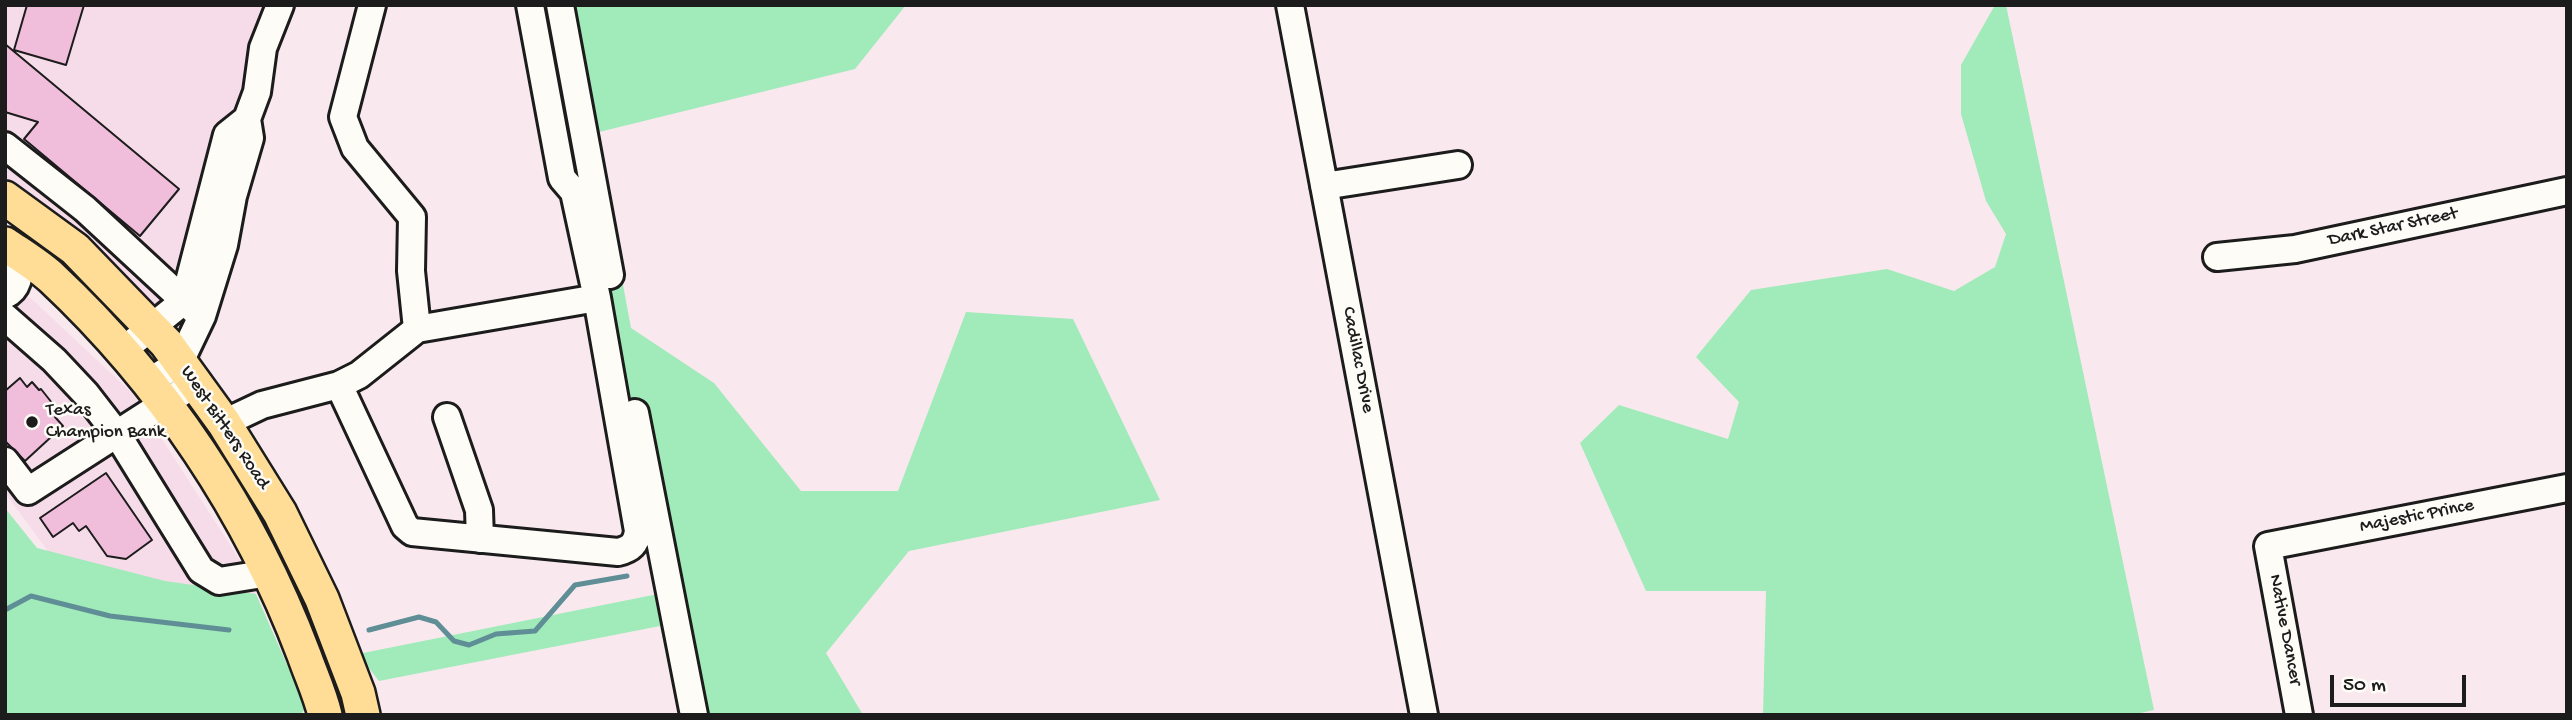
<!DOCTYPE html>
<html>
<head>
<meta charset="utf-8">
<style>
	body { margin:0 }
	#map { position:relative; width:2572px; height:720px; overflow:hidden; background:#f9e9ef; font-family:"Gochi Hand",sans-serif }
	canvas { display:block }
	.frame { position:absolute; inset:0; border:7px solid #1c1c1c; pointer-events:none }
	.scale { position:absolute; left:2330px; top:675px; width:136px; height:32px; box-sizing:border-box; border:4px solid #1c1c1c; border-top:0; padding-left:9px; font-size:21px; line-height:24px; white-space:nowrap; color:#1c1c1c; -webkit-text-stroke:5px #fdfcf7; paint-order:stroke }
</style>
</head>
<body>
<div id="map">
<canvas width="2572" height="720"></canvas>
<div class="frame"></div>
<div class="scale">50 m</div>
</div>
<script>
const g = document.querySelector('canvas').getContext('2d');
g.lineJoin = 'round';
function fill(path, color) {
  g.fillStyle = color;
  g.fill(path, 'evenodd');
}
function trace(path, color, width, dash) {
  g.strokeStyle = color;
  g.lineWidth = width;
  g.lineCap = dash ? 'butt' : 'round';
  g.setLineDash(dash || []);
  g.stroke(path);
}
function label(font, color, halo, rows, align = 'center') {
  g.font = font + ' "Gochi Hand",sans-serif';
  g.lineWidth = 5;
  g.setLineDash([]);
  g.textBaseline = 'middle';
  g.strokeStyle = halo;
  g.fillStyle = color;
  for (const [text, x, y, turn = 0] of rows) {
    g.save();
    g.translate(x, y);
    g.rotate((+turn || 0) * Math.PI / 180);
    g.textAlign = isNaN(turn) ? turn : align;
    if (halo) g.strokeText(text, 0, 0);
    g.fillText(text, 0, 0);
    g.restore();
  }
}
fill(new Path2D(`
	M5 5H289L269 100 201 361 129 287 57 221 5 181Z
	M5 279 34 301 133 394 243 565 256 594 67 577 5 493Z`), '#f6dce9');
fill(new Path2D(`
	M548 5H906L855 69 595 133 631 328 714 383 801 491H898L966 312 1073 319 1160 500 909 551 826 653 863 715H679L660 626 379 681 358 654 658 594Z
	M1995 5H2006L2154 710 2131 715H1763L1766 591H1646L1580 443 1619 405 1728 439 1739 402 1696 357 1751 290 1887 269 1954 291 1995 267 2006 234 1986 201 1961 114V65Z
	M5 508 37 548 165 581 256 594 306 708 300 715H5Z`), '#a1eab9');
trace(new Path2D(`
	M5 610 31 596 110 616 229 630
	M369 630 419 617 436 622 454 641 469 645 496 634 535 631 575 585 627 576`), '#5f8e96', 5);
const building = new Path2D(`
	M27 5H84L66 65 14 50Z
	M5 44 179 189 140 236 24 139 38 122 5 112Z
	M20 378 27 387 32 382 39 390 41 389 60 413 55 417 63 426 25 461 5 441V391Z
	M106 473 152 540 126 559 107 556 86 526 79 531 73 523 53 537 40 518Z`);
fill(building, '#f0bddb');
trace(building, '#1c1c1c', 2);
const minor = new Path2D(`
	M372 5 343 117 355 148 412 217 411 271 417 329
	M560 5 610 275
	M1290 5 1424 715
	M5 146 85 209 194 310
	M1324 186 1458 165
	M2217 257 2295 249 2567 191
	M5 295C21 288 19 270 20 254
	M5 317 54 360 86 394 117 434 201 570 219 581 269 573
	M122 351 184 301 227 135 247 119
	M149 382 180 362 202 316 224 245 233 196 250 138 247 119 257 92 263 48 280 5
	M339 385 405 526 412 532 618 552C631 549 636 544 638 531L597 298 574 192 562 178 530 5
	M635 413 694 715
	M447 417 479 510 480 539
	M224 423 262 405 339 385 359 375 417 329 597 298
	M5 461 28 491 196 383
	M2299 715 2268 546 2567 488`);
const major = new Path2D(`
	M5 198 75 249 166 343 224 423 280 513 322 599 358 693 363 715
	M5 244C21 255 38 265 52 278 163 382 250 512 304 655 311 675 320 694 325 715`);
trace(minor, '#1c1c1c', 32);
trace(major, '#1c1c1c', 38);
trace(minor, '#fdfcf7', 26);
trace(major, '#ffdd96', 33);
for (const [x, y, r, color] of [
	[32,422,7,"#1c1c1c"]
]) {
  const dot = new Path2D();
  dot.arc(x, y, r, 0, 2 * Math.PI);
  g.fillStyle = color;
  g.fill(dot);
  trace(dot, '#fdfcf7', 2.5);
}
label('19px', '#1c1c1c', '#fdfcf7', [
	["Dark Star Street",2393,228,-12],
	["Cadillac Drive",1357,360,79],
	["West Bitters Road",224,428,56],
	["Majestic Prince",2417,517,-11],
	["Native Dancer",2284,630,79]
]);
label('19px', '#1c1c1c', '#fdfcf7', [
	["Texas",46,411],
	["Champion Bank",46,433]
], 'left');
</script>
</body>
</html>
